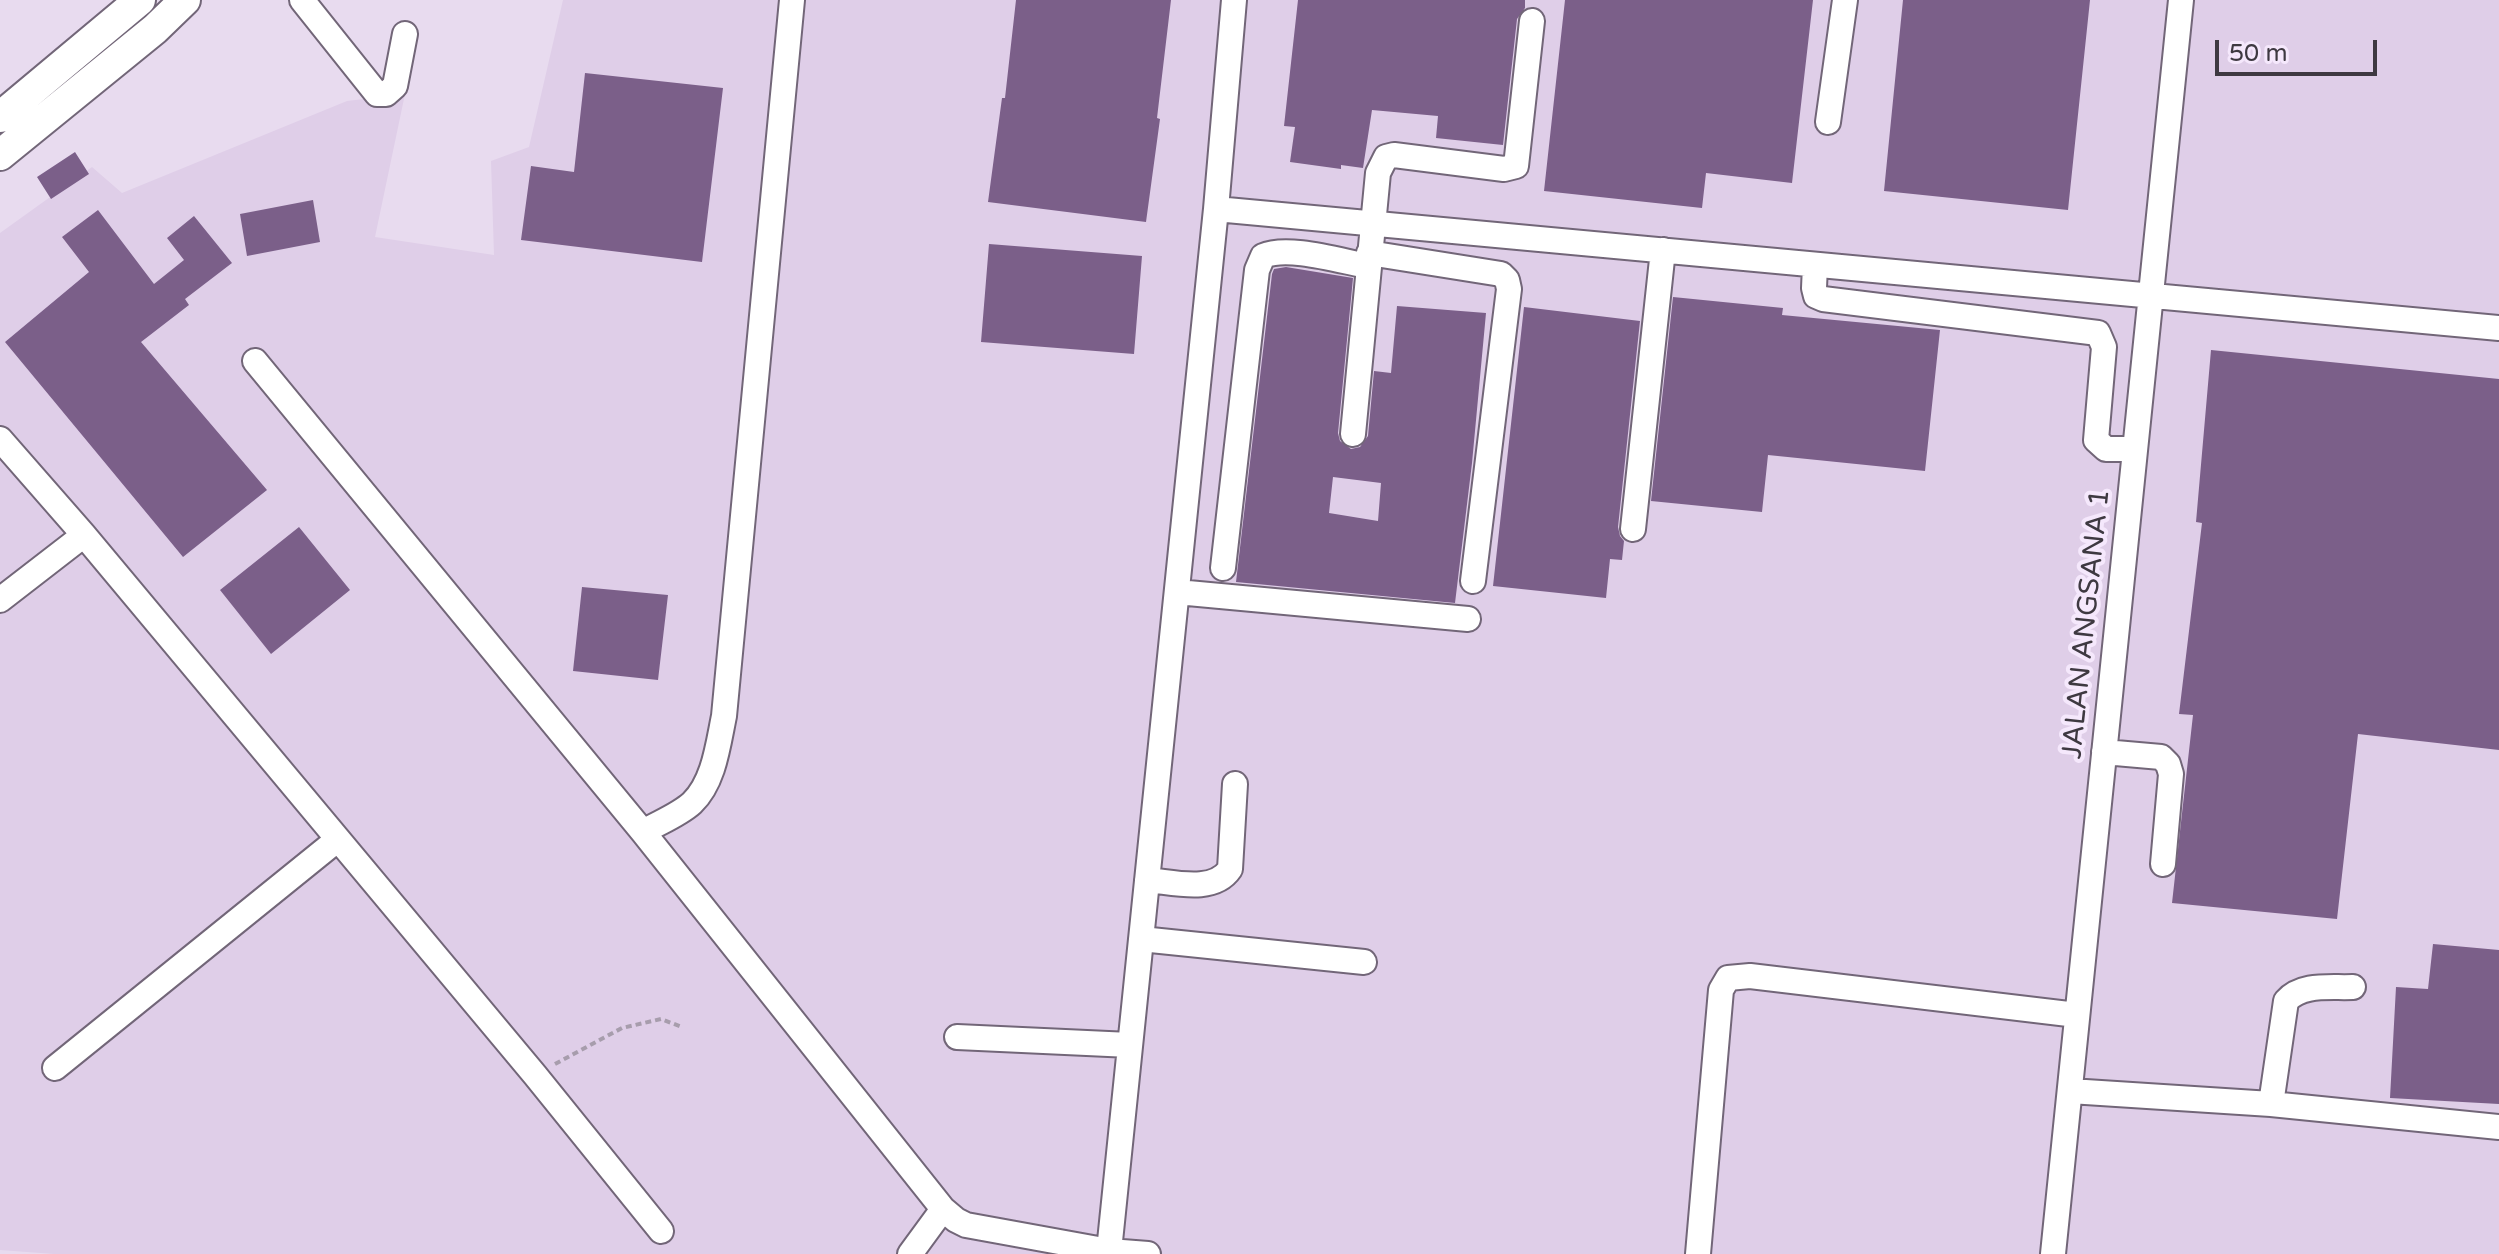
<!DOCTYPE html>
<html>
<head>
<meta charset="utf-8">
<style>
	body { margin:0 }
	#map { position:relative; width:2499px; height:1254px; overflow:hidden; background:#e8dbef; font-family:"Varela Round",sans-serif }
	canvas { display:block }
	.scale { position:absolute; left:2215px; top:40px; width:162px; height:36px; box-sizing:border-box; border:4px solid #3e3941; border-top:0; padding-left:10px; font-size:24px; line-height:28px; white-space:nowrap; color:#3e3941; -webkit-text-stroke:6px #f5e8fc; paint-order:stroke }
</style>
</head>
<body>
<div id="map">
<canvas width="2499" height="1254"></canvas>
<div class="scale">50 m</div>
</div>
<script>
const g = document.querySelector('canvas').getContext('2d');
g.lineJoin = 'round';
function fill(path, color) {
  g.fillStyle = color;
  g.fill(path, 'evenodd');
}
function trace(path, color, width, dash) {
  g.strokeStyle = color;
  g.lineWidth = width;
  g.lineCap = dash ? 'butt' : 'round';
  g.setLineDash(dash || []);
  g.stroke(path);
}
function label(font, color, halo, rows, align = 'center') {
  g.font = font + ' "Varela Round",sans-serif';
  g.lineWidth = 8;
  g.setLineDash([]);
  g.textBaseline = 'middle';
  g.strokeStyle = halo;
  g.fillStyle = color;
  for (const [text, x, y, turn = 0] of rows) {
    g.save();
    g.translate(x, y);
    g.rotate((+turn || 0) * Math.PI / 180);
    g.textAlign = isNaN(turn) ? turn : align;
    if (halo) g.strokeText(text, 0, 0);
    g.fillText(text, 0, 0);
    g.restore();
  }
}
fill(new Path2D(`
	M563 0H2499V1254H54L0 1250V233L92 167 122 193 347 101 405 94 375 237 494 255 491 161 529 147Z`), '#dfcee8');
fill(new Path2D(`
	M1016 0H1171L1157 118 1160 119 1146 222 988 202 1002 98H1005Z
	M1298 0H1525V8L1517 19 1503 145 1436 138 1438 116 1372 110 1363 168 1341 165V169L1290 162 1295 127 1284 126Z
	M1565 0H1813L1792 183 1706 173 1702 208 1544 191Z
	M1903 0H2090L2068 210 1884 191Z
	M585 73 723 88 702 262 521 240 531 166 574 172Z
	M75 152 89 174 51 199 37 177Z
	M313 200 320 242 247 256 240 214Z
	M98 210 154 284 184 260 167 238 194 216 232 263 185 299 189 305 141 342 267 490 183 557 5 342 89 272 62 237Z
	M989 244 1142 256 1134 354 981 342Z
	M1286 267 1353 278 1338 433 1340 441 1351 449 1360 447 1368 436 1374 371 1391 373 1397 306 1486 313 1472 463 1455 603 1236 582 1272 274 1274 269ZM1333 477 1381 483 1378 521 1329 513Z
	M1673 297 1783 308 1782 315 1940 330 1925 471 1768 455 1762 512 1651 501Z
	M1524 307 1640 321 1618 527 1620 536 1624 541 1622 560 1610 559 1606 598 1493 586Z
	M2211 350 2499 379V750L2358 734 2337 919 2172 903 2193 715 2179 714 2202 523 2196 522Z
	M299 527 350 590 271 654 220 590Z
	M582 587 668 595 658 680 573 671Z
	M2433 944 2499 950V1104L2390 1098 2396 987 2428 989Z`), '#7b5f89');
const minor = new Path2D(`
	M302 0 377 94H386L395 86 405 34
	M1828 122 1845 0
	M1216 209 2499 328
	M1369 253 1501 274 1507 280 1509 289 1473 581
	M1815 265 1814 288 1816 296 1823 299 2098 333 2104 347 2096 440 2106 449H2135
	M255 361 643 832 943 1209 956 1220 966 1225 1109 1251 1148 1254
	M1353 434 1378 173 1386 157 1394 155 1504 169 1516 166 1532 21
	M0 439 84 535 535 1075 661 1231
	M1633 529 1663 250
	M1223 568 1257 270 1263 256C1288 245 1340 261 1368 266
	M1177 592 1468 619
	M0 600 84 535
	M2104 752 2161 757 2168 764 2171 774 2163 864
	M643 832C658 823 679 815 692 803 714 782 718 745 724 716L792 0
	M1147 880C1173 882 1213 894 1230 869L1235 784
	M1141 939 1364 962
	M957 1037 1130 1045
	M55 1068 337 840
	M2070 1091 2271 1104 2499 1127
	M2271 1104 2286 1001C2302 983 2330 988 2353 987
	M1109 1251 1216 209 1234 0
	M910 1254 943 1209
	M1698 1254 1721 990 1728 978 1750 976 2077 1015
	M2053 1254 2181 0`);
const major = new Path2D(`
	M0 117 140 0
	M0 155 155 29 185 0`);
trace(minor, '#726678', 28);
trace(major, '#726678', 34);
trace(new Path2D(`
	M555 1064 622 1028 661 1019 682 1027`), '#a79dac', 4, [6, 4]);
trace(minor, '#fff', 24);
trace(major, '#fff', 30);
label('28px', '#3e3941', '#f5e8fc', [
	["JALAN ANGSANA 1",2087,624,-84]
]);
</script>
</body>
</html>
